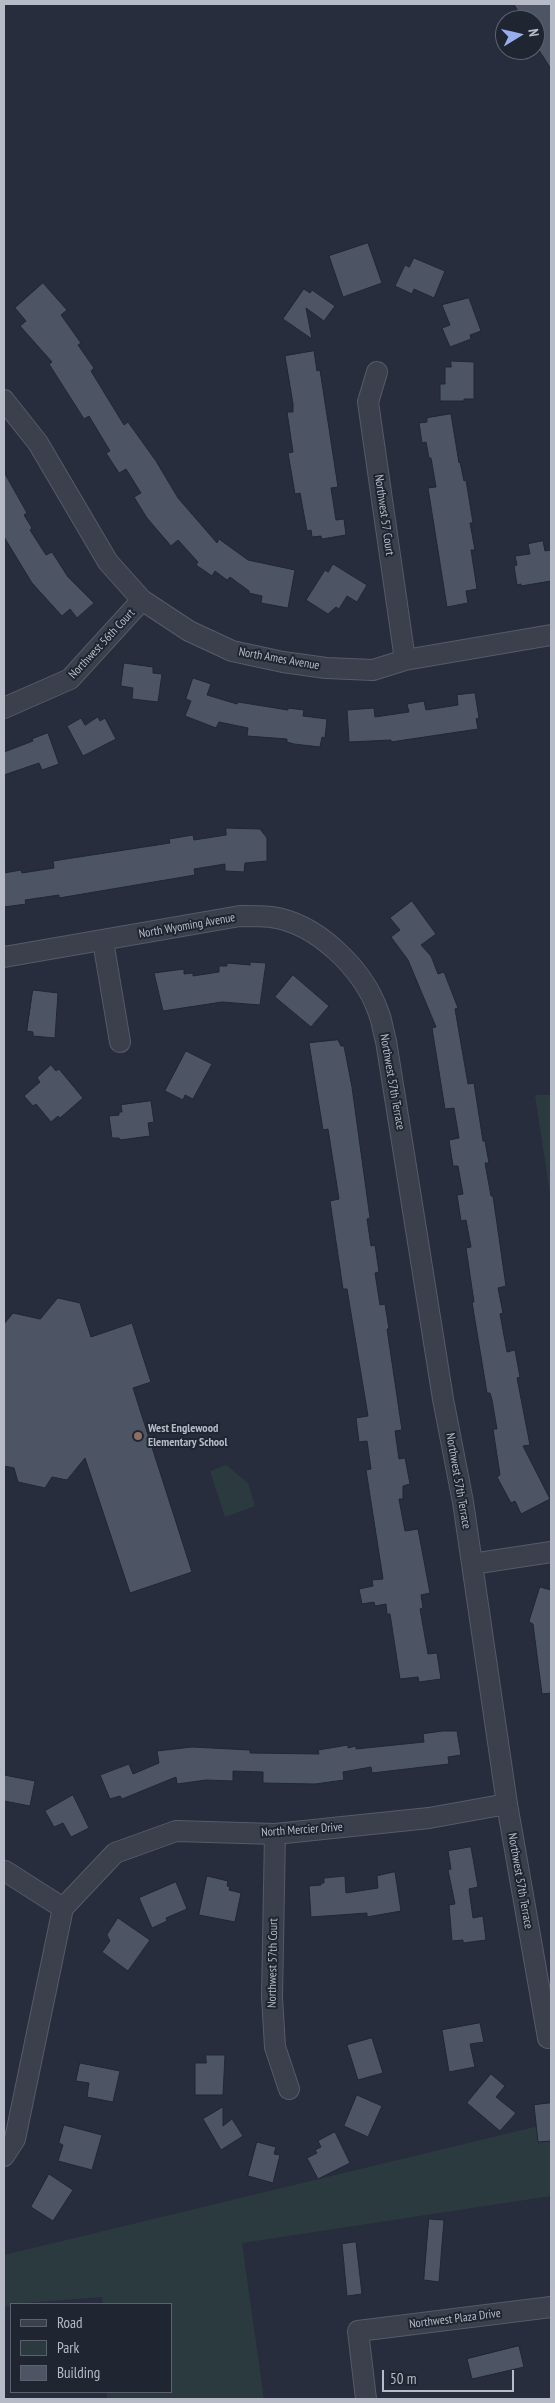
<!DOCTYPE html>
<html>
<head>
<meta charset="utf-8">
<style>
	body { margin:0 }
	#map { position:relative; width:555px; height:2403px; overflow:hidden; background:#272d3c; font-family:"PT Sans Narrow",sans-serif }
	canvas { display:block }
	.frame { position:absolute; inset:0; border:5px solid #b6bbc7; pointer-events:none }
	.legend { position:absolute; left:10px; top:2303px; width:162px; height:90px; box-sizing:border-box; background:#1f2531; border:1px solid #5b616d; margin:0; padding:6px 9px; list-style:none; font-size:15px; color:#b6bbc7 }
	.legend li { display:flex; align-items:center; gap:10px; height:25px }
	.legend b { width:25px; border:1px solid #5b616d }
	.north { position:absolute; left:495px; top:10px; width:50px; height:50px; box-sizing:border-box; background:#1f2531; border:1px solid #5b616d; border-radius:50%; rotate:81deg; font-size:14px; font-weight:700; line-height:20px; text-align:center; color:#b6bbc7 }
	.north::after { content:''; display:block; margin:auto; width:18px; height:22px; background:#96aeed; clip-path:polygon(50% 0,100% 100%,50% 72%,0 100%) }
	.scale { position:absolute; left:382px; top:2370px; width:132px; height:22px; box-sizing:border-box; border:2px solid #b6bbc7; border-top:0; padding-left:6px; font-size:15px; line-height:18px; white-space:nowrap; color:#b6bbc7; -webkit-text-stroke:4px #1f2531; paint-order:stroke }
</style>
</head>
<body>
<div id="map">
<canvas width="555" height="2403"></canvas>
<div class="frame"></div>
<ul class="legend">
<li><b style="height:6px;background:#3b404c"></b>Road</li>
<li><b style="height:14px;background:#2a3a3e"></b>Park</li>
<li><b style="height:14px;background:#4d5565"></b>Building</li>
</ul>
<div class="north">N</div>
<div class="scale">50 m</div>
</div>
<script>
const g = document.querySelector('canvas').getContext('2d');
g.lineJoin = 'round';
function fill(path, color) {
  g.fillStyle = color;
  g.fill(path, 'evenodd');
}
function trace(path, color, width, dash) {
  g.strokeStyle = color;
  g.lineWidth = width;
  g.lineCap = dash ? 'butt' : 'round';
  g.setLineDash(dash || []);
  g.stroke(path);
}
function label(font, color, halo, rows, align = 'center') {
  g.font = font + ' "PT Sans Narrow",sans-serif';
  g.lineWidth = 4;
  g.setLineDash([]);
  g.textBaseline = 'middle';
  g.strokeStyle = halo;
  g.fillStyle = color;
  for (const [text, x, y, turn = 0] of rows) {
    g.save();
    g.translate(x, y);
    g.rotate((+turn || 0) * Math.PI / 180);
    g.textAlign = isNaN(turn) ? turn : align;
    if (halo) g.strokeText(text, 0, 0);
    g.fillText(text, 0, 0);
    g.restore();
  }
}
fill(new Path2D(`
	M535 1095H551V1201Z
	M226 1465 248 1483 255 1506 225 1517 210 1471Z
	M551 2123V2196L242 2243 264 2399H107V2392H171V2304H103L102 2297 11 2304V2306L4 2307V2255Z`), '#2a3a3e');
const building = new Path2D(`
	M514 4H551V69L535 44V20H524Z
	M368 243 382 283 343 297 329 256Z
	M414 258 445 271 434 298 414 289 412 294 395 286 405 265 409 267Z
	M43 283 67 310 61 315 81 343 78 345 94 368 91 371 124 425 128 422 156 461 178 498 217 543 219 539 248 560 295 570 288 608 261 603 262 596 249 593V591L230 577 227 580 215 571 212 576 196 565 198 562 178 540 171 546 147 518 134 497 141 493 126 469 119 473 106 453 110 451 89 416 84 419 49 364 52 362 20 326 26 321 15 308Z
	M304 289 310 293 312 290 335 306 324 321 306 308 312 339 283 319Z
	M469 298 481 331 470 335 471 339 450 347 442 328 450 325 442 305Z
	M314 351 317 371 320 370 338 487 331 488 336 520 344 519 346 535 322 539 321 536 312 537 311 530 307 531 300 493 295 494 288 453 293 452 287 412H293V404L285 356Z
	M451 361 474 362V399H464V401H440V384H445V367H451Z
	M451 414 459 463 460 462 464 481 466 480 473 523H470L475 550H471L477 589 466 591 468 603 447 607 428 488 436 487 431 458H429L426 442 422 443 419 423 427 422V418Z
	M4 472 27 513 24 515 32 528 30 530 46 555 52 552 68 577 94 603 77 618 70 609 62 616 32 583 4 537Z
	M543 541 545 551 551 550V581L521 586V584L517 585 514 566 517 565 515 556 530 554 528 544Z
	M333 564 367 585 357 602 347 596 339 609 336 607 328 614 306 600 325 570 328 572Z
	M124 663 153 667V673L162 674 158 702 132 699 133 688 121 686Z
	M193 678 211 684 207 695 237 704 238 702 288 710V708L304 710 303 716 327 719 325 738 322 737 320 747 294 744 287 742V739L247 736 248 728 219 722 216 728 185 716 191 701 186 699Z
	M475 693 479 718 476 719 478 729 391 742V740L349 742 347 710 374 708 375 717 409 712 407 704 424 701 426 710 458 705 457 695Z
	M98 717 100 721 105 718 116 739 83 756 67 726 81 718 85 725Z
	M48 733 59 764 42 770 39 763 4 775V752L33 741 32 739Z
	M226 828 260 829 267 838V861L245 863 244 872 225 871V864L194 869 195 875 59 898V895L25 900 26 904 4 907V873L21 870 22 873 54 868 53 861 170 843 169 839 193 835 194 840 226 835Z
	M412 901 436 934 421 945 431 956 438 974 444 972 458 1008 455 1009 468 1084 474 1083 483 1141H485L489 1163H485L491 1196H493L506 1286 498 1288 503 1313 500 1314 507 1352 515 1350 520 1377 517 1378 530 1445 523 1446 550 1499 521 1514 515 1501 511 1503 497 1477 500 1475 493 1429H497L492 1400 490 1393H487L472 1302H474L466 1248 471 1247 466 1220 461 1221 457 1195 463 1194 458 1166H453L449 1140 459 1138 454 1108 445 1109 432 1028 436 1027 408 960 391 937 400 930 390 918Z
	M250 962 266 963 260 1005 222 1002 163 1011 154 973 184 969V974L193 973V976L219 972V966H227V963L250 965Z
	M293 975 329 1006 311 1027 275 997Z
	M33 990 58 993 55 1038 33 1036V1032L27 1031Z
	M338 1040 341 1046H344L352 1087 370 1218 367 1219 371 1246 375 1245 379 1272 375 1273 380 1305 385 1304 389 1329H387L402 1430 395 1431 399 1459 405 1458 410 1484 403 1486V1499H399L405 1531 418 1529 430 1593 421 1595 423 1608 420 1609 428 1654 437 1653 441 1679 419 1682 418 1677 400 1679 390 1614H387L386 1604 375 1606 374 1602 362 1604 359 1589 373 1586 372 1580 383 1579 366 1470 371 1469 367 1441 359 1442 356 1418 368 1416 347 1289H343L330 1201 339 1199 328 1129 323 1130 309 1043Z
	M186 1051 212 1064 193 1099 185 1095 183 1100 165 1091Z
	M51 1065 56 1071 59 1069 83 1098 60 1118 58 1116 51 1122 36 1104 33 1106 24 1096 40 1082 37 1078Z
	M151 1101 154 1122 148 1123 150 1136 120 1140 119 1138H112L109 1116 119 1115V1112H122L121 1105Z
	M58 1298 80 1303 91 1337 132 1323 151 1382 133 1388 192 1572 130 1593 85 1458 67 1480 52 1477 45 1488 18 1482 14 1468 4 1466V1324L13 1313 40 1319Z
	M540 1587 551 1590V1693L542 1694 533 1624 529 1622Z
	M443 1731H457L461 1755 448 1757 449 1764 372 1773 371 1767 343 1772 344 1780 315 1784 263 1783V1772L233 1771V1781L206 1780 177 1784 176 1777 122 1799 120 1796 110 1799 100 1775 129 1764 133 1774 159 1763 157 1751 192 1747 250 1750V1753L319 1754 318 1750 348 1745V1748L356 1746V1749L424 1742 423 1734Z
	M4 1775 35 1781 30 1806 4 1801Z
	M73 1795 89 1828 71 1837 63 1823 54 1827 45 1811Z
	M471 1847 478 1887 469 1889 473 1918 483 1916 486 1940 463 1943V1940L452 1941 449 1905 455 1904 448 1870 451 1869 448 1851Z
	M395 1872 401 1911 367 1917V1913L311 1917 309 1886 321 1885V1883H324V1878L345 1876 346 1893 378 1888 377 1876Z
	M207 1876 228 1881 227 1886 230 1887 229 1890 241 1893 235 1922 199 1915Z
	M176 1882 187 1909 166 1918 167 1921 152 1928 139 1898Z
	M118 1918 150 1940 128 1971 102 1952 110 1941 107 1935Z
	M480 2023 484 2042 470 2044 475 2067 449 2072 442 2030Z
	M372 2038 383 2073 358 2080 347 2045Z
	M206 2055H225L223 2095H195V2063H206Z
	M80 2063 120 2071 113 2102 87 2097 89 2083 76 2081Z
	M491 2074 505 2086 496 2097 516 2113 500 2131 467 2103Z
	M357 2095 382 2106 368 2137 344 2126Z
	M551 2103V2141L538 2142 534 2105Z
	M223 2107V2126L232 2119 243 2136 221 2150 203 2119Z
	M64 2125 102 2135 92 2170 58 2161 63 2145 59 2143Z
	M335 2132 350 2163 318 2179 307 2158 317 2153 315 2150 321 2147 318 2141Z
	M257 2142 276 2147 274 2154 280 2155 273 2183 248 2176Z
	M49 2174 73 2190 53 2221 31 2207Z
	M429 2219 444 2220 439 2282 424 2280Z
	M356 2242 362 2294 347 2296 342 2244Z
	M519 2346 524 2367 472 2379 467 2359Z`);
fill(building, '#4d5565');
trace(building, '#212733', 1);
const minor = new Path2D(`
	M377 372 368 402 405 660
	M4 400 38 443 108 562 142 600 189 631 232 651 283 662 326 668 373 670 405 660 551 635
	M4 708 70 679 142 600
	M103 941 120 1042
	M4 957 240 916C251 916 261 916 271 917 317 923 363 969 378 1011 382 1020 383 1031 386 1041L443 1399 463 1502 507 1804 548 2038
	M472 1564 551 1552
	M275 1834 272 1997 275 2047 289 2089
	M5 1871 63 1908
	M4 2156 15 2139 63 1908 115 1853 176 1831 275 1834 429 1818 507 1804
	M366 2399 358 2331 551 2307`);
trace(minor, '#555b67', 22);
trace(minor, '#3b404c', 20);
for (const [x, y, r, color] of [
	[138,1436,5,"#8d6e63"]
]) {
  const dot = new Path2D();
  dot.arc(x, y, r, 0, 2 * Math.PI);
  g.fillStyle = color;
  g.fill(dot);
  trace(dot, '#1f2531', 2);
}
label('12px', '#b6bbc7', '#1f2531', [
	["Northwest 57 Court",384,515,82],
	["Northwest 56th Court",102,644,-47],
	["North Ames Avenue",279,659,10],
	["North Wyoming Avenue",187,926,-10],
	["Northwest 57th Terrace",392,1082,80],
	["Northwest 57th Terrace",458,1481,80],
	["North Mercier Drive",302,1830,-4],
	["Northwest 57th Terrace",520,1881,80],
	["Northwest 57th Court",273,1963,-89],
	["Northwest Plaza Drive",455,2319,-7]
]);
label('bold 12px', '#b6bbc7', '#1f2531', [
	["West Englewood",148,1429],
	["Elementary School",148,1443]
], 'left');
</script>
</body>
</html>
